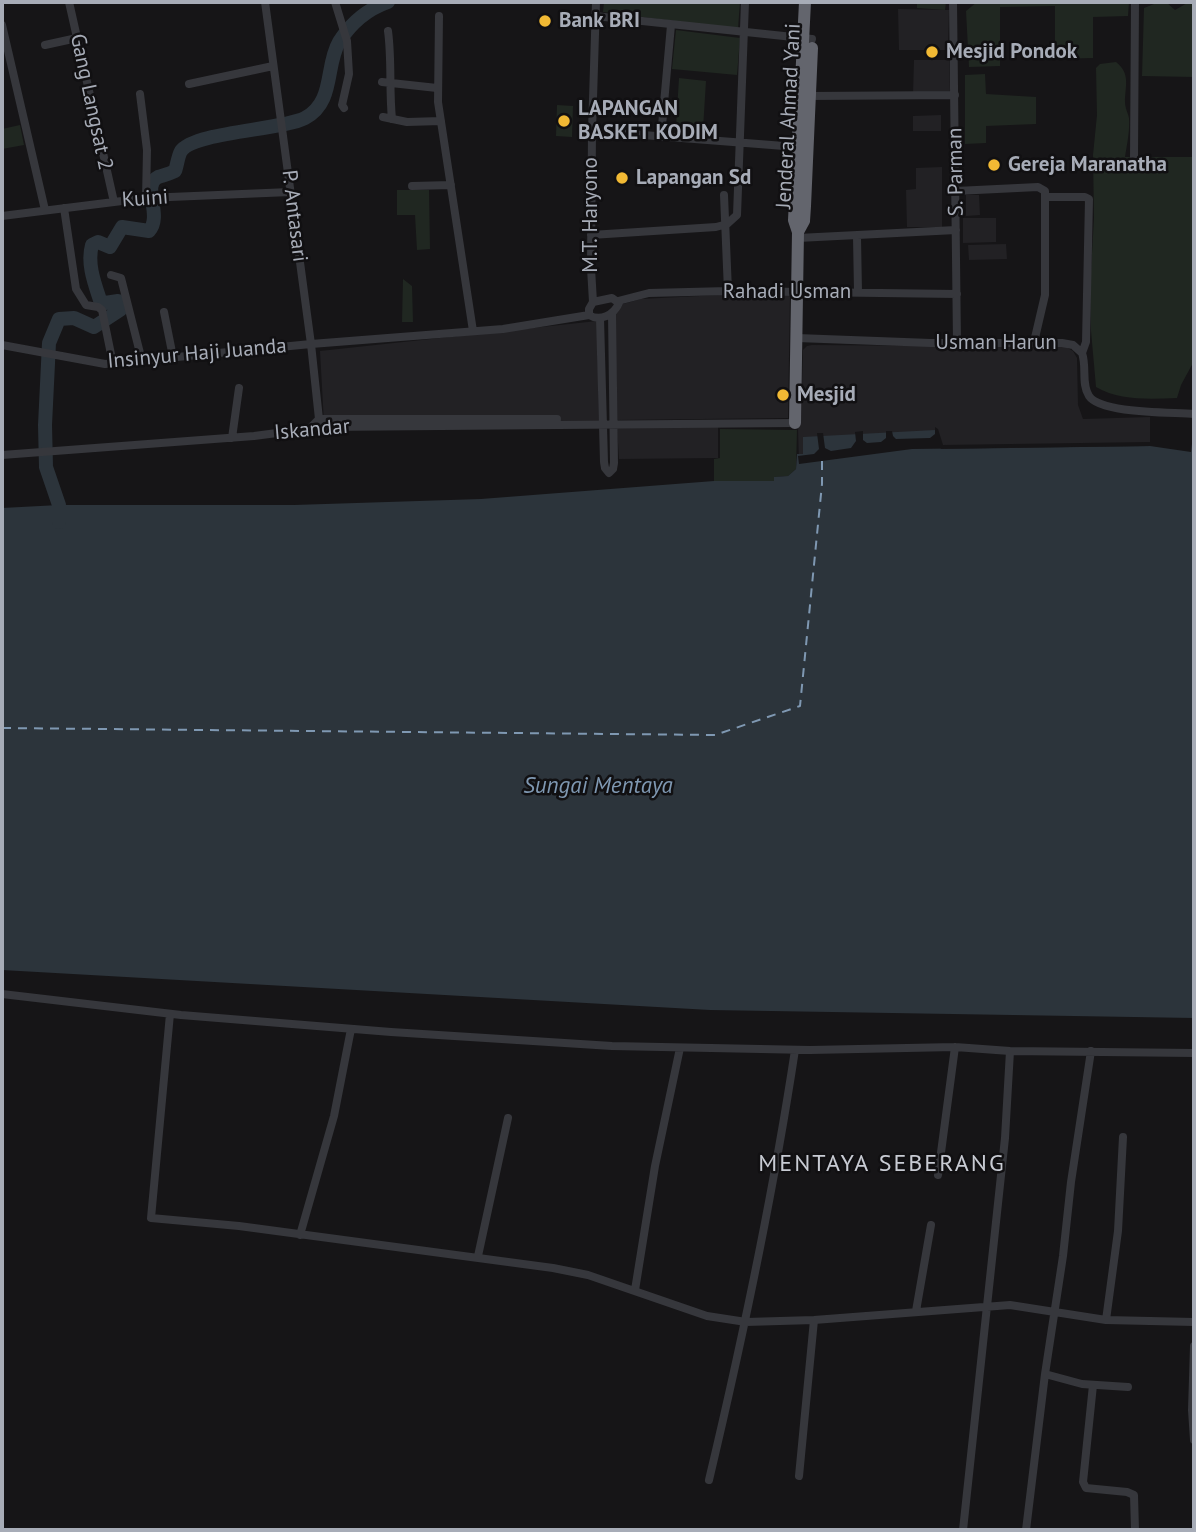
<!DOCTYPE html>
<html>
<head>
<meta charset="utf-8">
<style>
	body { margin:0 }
	#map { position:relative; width:1196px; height:1532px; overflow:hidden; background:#161517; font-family:"PT Sans",sans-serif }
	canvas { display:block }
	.frame { position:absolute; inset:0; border:4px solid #a7acb7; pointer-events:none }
</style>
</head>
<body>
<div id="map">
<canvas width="1196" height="1532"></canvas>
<div class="frame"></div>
</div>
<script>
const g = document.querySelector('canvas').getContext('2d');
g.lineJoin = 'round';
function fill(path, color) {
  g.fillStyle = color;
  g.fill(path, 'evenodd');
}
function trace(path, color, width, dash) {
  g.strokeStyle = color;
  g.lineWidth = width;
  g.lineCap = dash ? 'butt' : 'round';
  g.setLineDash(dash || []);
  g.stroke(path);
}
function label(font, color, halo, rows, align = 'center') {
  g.font = font + ' "PT Sans",sans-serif';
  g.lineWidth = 5;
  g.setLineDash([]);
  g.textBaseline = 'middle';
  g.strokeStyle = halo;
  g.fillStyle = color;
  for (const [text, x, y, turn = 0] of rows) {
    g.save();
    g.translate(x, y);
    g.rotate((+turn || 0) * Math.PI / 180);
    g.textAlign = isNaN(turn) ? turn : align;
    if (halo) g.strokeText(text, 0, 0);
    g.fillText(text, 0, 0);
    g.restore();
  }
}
fill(new Path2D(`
	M898 9 949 10 948 50H899Z
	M914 60H949L950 93 913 94Z
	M941 115V131H913V116Z
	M942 167V227H907L906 190 916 189V168Z
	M966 195H979L980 215 966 216Z
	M963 218H996V242L963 243Z
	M1006 244 1007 259 969 260 968 245Z
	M738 294H790L788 418 617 420 615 316 623 304 641 299Z
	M597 321 599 421 324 423 320 351Z
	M812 345 1066 347 1073 351 1077 358 1078 405 1083 419 1150 417V446L912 449 799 464 798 428 801 418 803 350 807 346Z
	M617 426H718V458L619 459Z`), '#222124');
fill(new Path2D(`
	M604 2H740L738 29 603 12Z
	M917 2H946L945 10 917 8Z
	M977 2H1129L1128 16 1093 17V58L1055 59V6L1000 7V66L969 67 966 11Z
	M1159 2H1166L1175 10 1189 2H1194V77L1142 76 1144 8Z
	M676 30 740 38 737 75 672 69Z
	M1116 62C1131 74 1125 86 1125 102 1125 108 1128 113 1129 118 1130 131 1127 144 1125 157H1194V361L1181 385 1177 398C1150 399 1120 401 1096 387L1091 331 1090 289 1094 218 1093 155 1097 115 1096 68 1100 64Z
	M985 74 986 94 1036 97V124L986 126V143L965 144V75Z
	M679 78 706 81 703 129 676 127Z
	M557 105 573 106 572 137 556 136Z
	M20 125 24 145 2 149V129Z
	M397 190H429L430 249 417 250 415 215H397Z
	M403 279 412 286 413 322H402Z
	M720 429 797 430 796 469 788 476 775 477 774 481H714V459L720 458Z`), '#202721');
fill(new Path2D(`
	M1194 427V1018L710 1010 2 970V508L59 505H294L481 499 714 481H774V477L788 476 796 469 797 454H803V437L935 430 941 449 1150 446 1191 452Z`), '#2c343b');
fill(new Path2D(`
	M935 427 938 429 943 445 1150 442V446L912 449 799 464 798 456 814 454 819 449 817 433H823L825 448 831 451 851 448 856 441 855 432 863 431V440L867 443 881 442 886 438V431H892L893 436 896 439 930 438 935 434Z`), '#161517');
trace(new Path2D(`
	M59 522V505L46 467 45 425 49 343 59 319 74 318 94 327 120 310V303L118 301 105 303 100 300C94 282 87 263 92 245L98 242 110 247 122 227 149 231C163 216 141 185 158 177 164 175 169 174 175 171 177 166 178 156 181 151 194 132 282 130 305 118 335 102 325 66 339 42 351 23 368 9 388 2`), '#2c343b', 14);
trace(new Path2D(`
	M2 728 715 735 800 706 822 484V461`), '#7f98b2', 2, [9, 7]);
trace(new Path2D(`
	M69 2 114 202
	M265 2 311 344 319 419 311 427
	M335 2 347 41 349 74 342 105 344 108
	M953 2 957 343
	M439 16 438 102 473 331
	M595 16 812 39
	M2 25 45 210
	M388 31C392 61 389 89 392 119
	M45 45 77 38
	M382 82 437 88
	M189 84 273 66
	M140 94 147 150 146 198
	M809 96 955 95
	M383 117 407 122 441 121
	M592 131 797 147
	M661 137 671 25
	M1134 157 1135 2
	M412 186 451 185
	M956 191 1038 187 1045 191V295L1034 342
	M724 195 728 291
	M1045 197H1085L1089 199 1086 342 1082 353
	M64 208 76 289 86 305 98 307 102 310 113 364
	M2 216 146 198 290 192
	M591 235 716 227 727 224 737 215 745 2
	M857 237 858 292
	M798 238 956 230
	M111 275 121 278 142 361
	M612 298 619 303C614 315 600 322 589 315V309L593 302Z
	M618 301 649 293 728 291 957 294
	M593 302 591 268 592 131 596 2
	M164 312 173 357
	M600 318 604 462 605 468 609 473
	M797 338 931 343H1062L1073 345 1082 353C1087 367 1081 384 1089 396 1101 414 1172 412 1194 414
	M2 345 105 364 311 344 503 329 589 315
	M319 419H557
	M232 438 239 388
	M2 455 254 436 323 427 795 423
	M609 473 613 469 614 463 612 314
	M2 994 181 1015 391 1032 612 1046 810 1050 955 1047 1010 1051 1194 1053
	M170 1014 151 1218 239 1226 553 1268 588 1275 707 1316 746 1322 814 1320 1010 1305 1106 1320 1194 1322
	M938 1175 955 1047
	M300 1235 334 1116 351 1029
	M478 1256 508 1118
	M635 1290 655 1166 680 1048
	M916 1311 931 1225
	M1106 1320 1118 1231 1123 1137
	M1194 1346 1192 1410 1194 1440
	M1045 1374 1082 1384 1128 1387
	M1093 1385 1083 1482 1086 1488 1127 1492 1134 1495 1135 1530
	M799 1476 814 1320
	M709 1480C743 1337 773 1195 795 1050
	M963 1530 1005 1138 1010 1051
	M1026 1530 1045 1374 1063 1256 1071 1182 1091 1051`), '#36373c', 8);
trace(new Path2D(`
	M798 232 804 221 805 206 812 48
	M795 423 798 232 794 220 805 2`), '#63656d', 12);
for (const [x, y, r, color] of [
	[545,21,7,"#f1b934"],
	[932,52,7,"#f1b934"],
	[564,121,7,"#f1b934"],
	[994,165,7,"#f1b934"],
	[622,178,7,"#f1b934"],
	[783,395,7,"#f1b934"]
]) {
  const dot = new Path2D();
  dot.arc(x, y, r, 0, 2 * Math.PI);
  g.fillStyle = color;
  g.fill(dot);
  trace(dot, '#111012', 2.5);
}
label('bold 21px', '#a7acb7', '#111012', [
	["Bank BRI",559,21],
	["Mesjid Pondok",946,52],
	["LAPANGAN",578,109],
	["BASKET KODIM",578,133],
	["Gereja Maranatha",1008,165],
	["Lapangan Sd",636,178],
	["Mesjid",797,395]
], 'left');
label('21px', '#a7acb7', '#111012', [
	["Gang Langsat 2",91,102,78],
	["Jenderal Ahmad Yani",789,116,-87],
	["S. Parman",956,172,-91],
	["Kuini",145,199,-4],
	["M.T. Haryono",591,215,-90],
	["P. Antasari",294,216,83],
	["Rahadi Usman",787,292],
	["Usman Harun",996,343],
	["Insinyur Haji Juanda",197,354,-5],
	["Iskandar",312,430,-5]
]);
label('italic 23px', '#7f98b2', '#111012', [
	["Sungai Mentaya",598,786]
]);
g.letterSpacing = '2px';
label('24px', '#c8cbd3', '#111012', [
	["MENTAYA SEBERANG",882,1164]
]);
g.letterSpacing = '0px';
</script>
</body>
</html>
